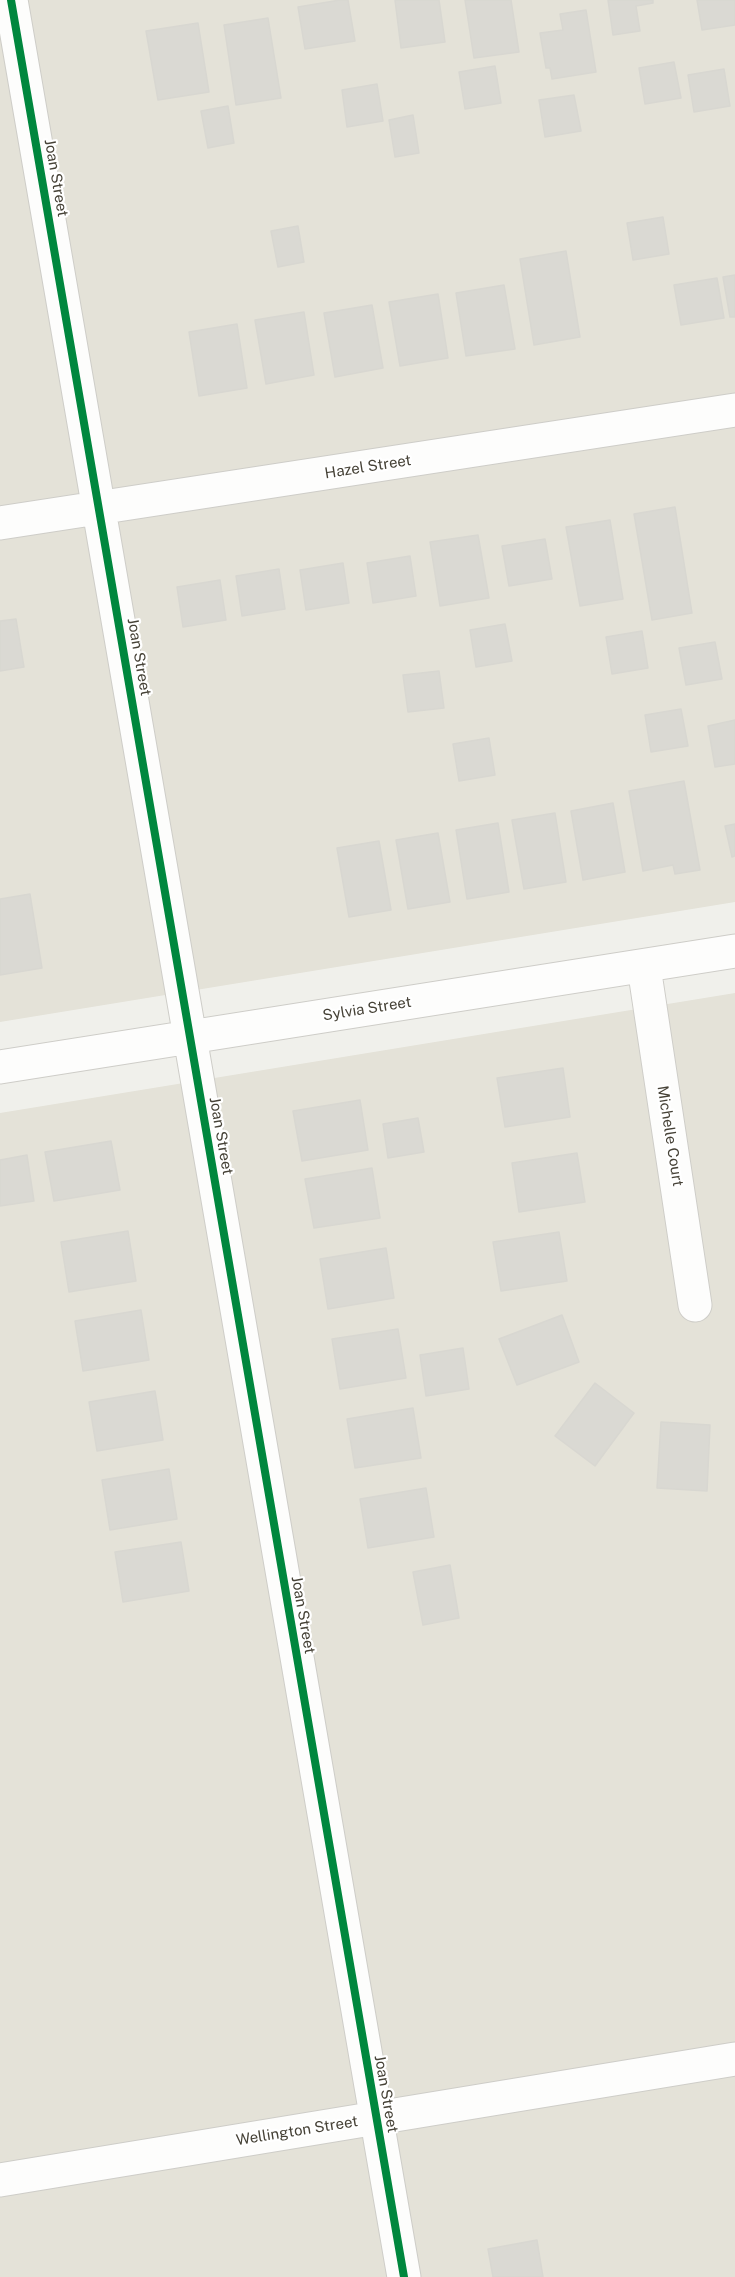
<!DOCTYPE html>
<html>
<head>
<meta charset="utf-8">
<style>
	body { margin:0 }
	canvas { display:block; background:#f0f0eb }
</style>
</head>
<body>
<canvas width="735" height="2277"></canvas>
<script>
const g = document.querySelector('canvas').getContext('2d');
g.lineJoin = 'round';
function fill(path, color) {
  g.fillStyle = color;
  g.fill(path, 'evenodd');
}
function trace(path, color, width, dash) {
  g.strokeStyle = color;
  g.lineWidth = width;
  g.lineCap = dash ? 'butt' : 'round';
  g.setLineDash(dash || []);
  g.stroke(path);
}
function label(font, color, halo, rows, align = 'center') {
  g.font = font + ' "Public Sans",sans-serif';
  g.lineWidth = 4.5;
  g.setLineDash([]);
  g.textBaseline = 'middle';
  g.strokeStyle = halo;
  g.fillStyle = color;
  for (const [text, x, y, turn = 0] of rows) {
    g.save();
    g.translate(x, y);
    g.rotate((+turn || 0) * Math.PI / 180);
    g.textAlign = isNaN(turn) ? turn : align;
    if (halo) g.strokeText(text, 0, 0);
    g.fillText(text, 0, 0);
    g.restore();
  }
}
fill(new Path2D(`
	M0 0H735V902L0 1022Z
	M735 993V2277H0V1113Z`), '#e4e2d8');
const building = new Path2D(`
	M340 0H348L355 41 305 49 298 7Z
	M395 0H439L445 42 401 48Z
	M465 0H511L519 52 474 58Z
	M608 0H653V3L636 6 640 31 613 35Z
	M697 0H735V25L702 30Z
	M586 10 596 72 552 79 550 68H546L540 33 563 30 560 14Z
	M268 18 281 98 236 105 224 25Z
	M198 23 209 92 158 100 146 31Z
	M674 62 681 98 645 104 639 68Z
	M495 66 501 103 465 109 459 72Z
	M724 69 730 106 694 112 688 75Z
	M377 84 383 121 347 127 342 90Z
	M574 95 581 131 545 137 539 100Z
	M228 106 234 143 208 148 201 111Z
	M413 115 419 153 395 157 389 120Z
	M663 217 669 254 633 260 627 223Z
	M298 226 304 262 278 267 271 231Z
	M566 251 580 337 534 345 520 259Z
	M735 275V317H730L723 277Z
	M717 278 724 318 681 325 674 285Z
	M504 285 515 349 466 356 456 293Z
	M438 294 448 358 400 366 389 302Z
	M372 305 383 368 335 377 324 313Z
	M304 312 314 375 266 384 255 320Z
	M237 324 247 388 199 396 189 332Z
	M675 507 692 613 652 620 634 514Z
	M610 520 623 599 580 606 566 527Z
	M478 535 489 598 440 606 430 542Z
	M545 539 552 579 509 586 502 546Z
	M410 556 416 596 373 603 367 563Z
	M343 563 349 603 306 610 300 570Z
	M279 569 285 609 242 616 236 576Z
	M220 580 226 620 183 627 177 587Z
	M16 619 24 667 0 671V621Z
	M505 624 512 661 476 667 470 630Z
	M642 631 648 668 612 674 606 637Z
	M715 642 722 679 686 685 679 648Z
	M439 671 444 708 408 712 403 675Z
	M681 709 688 746 651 752 645 715Z
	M735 720V764L715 767 708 726Z
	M489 738 495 775 459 781 453 744Z
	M684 781 700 870 675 874 673 865 643 871 629 791Z
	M613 803 625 872 583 880 571 811Z
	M555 813 566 882 524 889 512 820Z
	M498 823 509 892 467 899 456 830Z
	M735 824V856L732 857 725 826Z
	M438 833 450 902 408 909 396 840Z
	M379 841 391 910 349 917 337 848Z
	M30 894 42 968 0 975V899Z
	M563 1068 570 1117 505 1127 497 1078Z
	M360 1100 368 1150 302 1161 293 1111Z
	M418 1118 424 1152 388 1158 383 1124Z
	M111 1141 120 1190 54 1201 45 1152Z
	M577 1153 585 1202 519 1212 512 1163Z
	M27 1155 34 1201 0 1206V1160Z
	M372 1168 380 1218 314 1228 305 1179Z
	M128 1231 136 1281 69 1292 61 1242Z
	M559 1232 567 1281 501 1291 493 1242Z
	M386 1248 394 1298 328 1309 320 1259Z
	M141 1310 149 1360 83 1371 75 1321Z
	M562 1315 579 1362 517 1385 499 1339Z
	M398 1329 406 1378 340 1389 332 1339Z
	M463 1348 469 1389 426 1396 420 1355Z
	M595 1383 634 1413 595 1466 555 1436Z
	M155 1391 163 1440 97 1451 89 1402Z
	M413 1408 421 1458 355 1468 347 1419Z
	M661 1422 710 1425 707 1491 657 1488Z
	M169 1469 177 1519 110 1530 102 1480Z
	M426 1488 434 1537 368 1548 360 1499Z
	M181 1542 189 1591 123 1602 115 1552Z
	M450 1565 459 1618 423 1625 413 1572Z
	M537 2240 543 2277H493L488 2249Z`);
fill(building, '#dad9d3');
trace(building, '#d8d7d1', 1.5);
const minor = new Path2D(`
	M11 0 404 2277
	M0 523 735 410
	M644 967 695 1305
	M0 1067 735 951
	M0 2180 735 2059`);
trace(minor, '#cecdc8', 35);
trace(minor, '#fdfdfc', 33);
trace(new Path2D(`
	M11 0 404 2277`), '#00873e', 8);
label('15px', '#464237', '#fff', [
	["Joan Street",56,178,80],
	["Hazel Street",368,467,-9],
	["Joan Street",139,657,80],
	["Sylvia Street",367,1009,-9],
	["Joan Street",221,1136,80],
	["Michelle Court",670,1136,81],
	["Joan Street",303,1615,80],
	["Joan Street",386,2094,80],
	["Wellington Street",297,2131,-9]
]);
</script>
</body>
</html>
